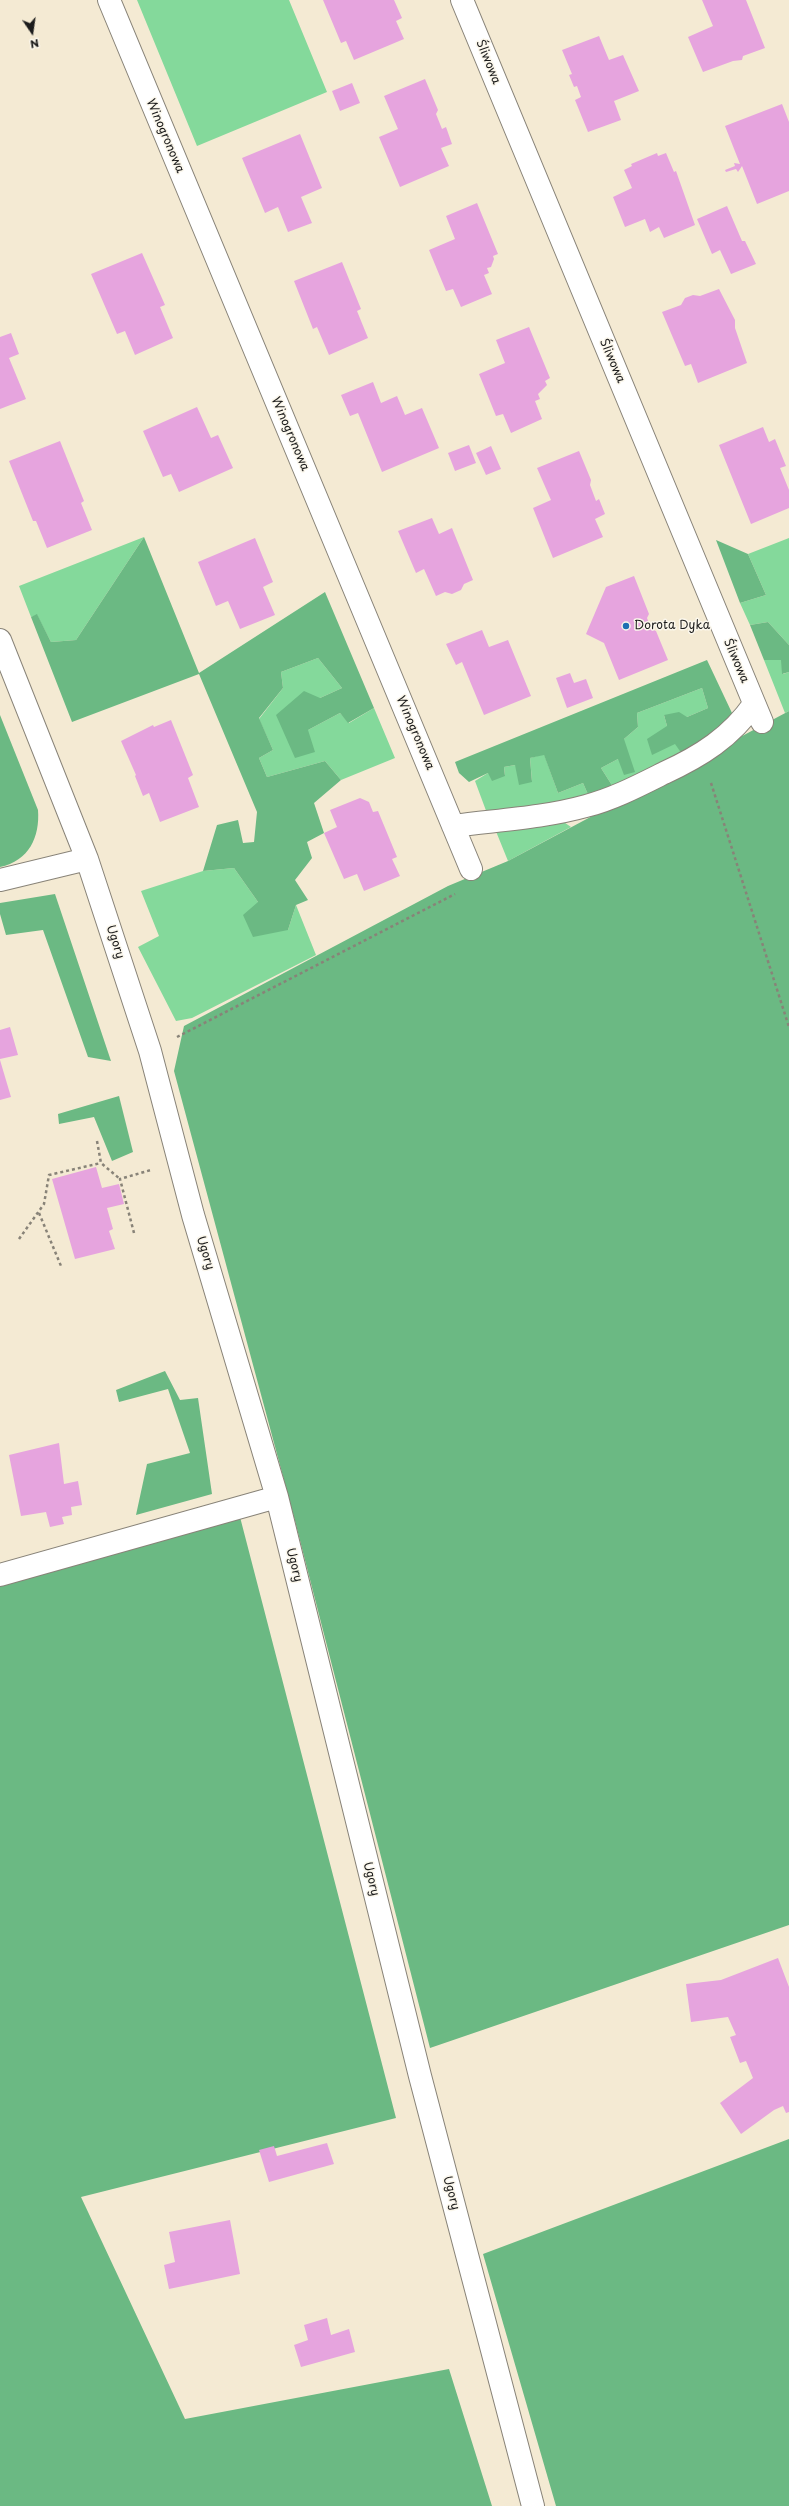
<!DOCTYPE html>
<html>
<head>
<meta charset="utf-8">
<style>
	body { margin:0 }
	#map { position:relative; width:789px; height:2506px; overflow:hidden; background:#f4ead3; font-family:"Playpen Sans",sans-serif }
	canvas { display:block }
	.north { position:absolute; left:12px; top:12px; width:40px; height:40px; -webkit-text-stroke:3px #fbf7ec; paint-order:stroke; rotate:167deg; font-size:11px; font-weight:700; line-height:16px; text-align:center; color:#1c1c1c }
	.north::after { content:''; display:block; margin:auto; width:14px; height:18px; background:#1c1c1c; clip-path:polygon(50% 0,100% 100%,50% 72%,0 100%) }
</style>
</head>
<body>
<div id="map">
<canvas width="789" height="2506"></canvas>
<div class="north">N</div>
</div>
<script>
const g = document.querySelector('canvas').getContext('2d');
g.lineJoin = 'round';
function fill(path, color) {
  g.fillStyle = color;
  g.fill(path, 'evenodd');
}
function trace(path, color, width, dash) {
  g.strokeStyle = color;
  g.lineWidth = width;
  g.lineCap = dash ? 'butt' : 'round';
  g.setLineDash(dash || []);
  g.stroke(path);
}
function label(font, color, halo, rows, align = 'center') {
  g.font = font + ' "Playpen Sans",sans-serif';
  g.lineWidth = 3;
  g.setLineDash([]);
  g.textBaseline = 'middle';
  g.strokeStyle = halo;
  g.fillStyle = color;
  for (const [text, x, y, turn = 0] of rows) {
    g.save();
    g.translate(x, y);
    g.rotate((+turn || 0) * Math.PI / 180);
    g.textAlign = isNaN(turn) ? turn : align;
    if (halo) g.strokeText(text, 0, 0);
    g.fillText(text, 0, 0);
    g.restore();
  }
}
fill(new Path2D(`
	M137 0H289L327 92 197 146Z
	M144 537 76 640 51 642 37 615 31 617 19 586Z
	M789 538V645L768 622 750 625 740 603 766 595 748 554Z
	M318 658 342 688 320 698 308 730 340 713 349 723 374 708 395 758 341 780 325 761 267 777 259 758 273 750 259 719 283 688 281 672Z
	M764 660H782L783 674 789 672V711L785 713Z
	M702 688 708 708 687 717 664 715 667 726 682 754 615 790 601 768 618 759 624 739 638 727 637 713Z
	M544 754 558 793 583 783 590 799 488 816 475 781 488 773 505 775 504 767 515 765 532 781 530 758Z
	M555 816 571 827 508 861 493 824Z
	M234 868 258 902 288 930 296 905 316 955 192 1018 176 1021 138 947 159 936 141 891 203 871Z`), '#84d99b');
fill(new Path2D(`
	M144 537 199 673 325 592 374 708 348 723 340 713 308 730 315 752 295 758 276 715 304 691 320 698 342 688 318 658 281 672 283 688 259 718 273 750 259 758 267 777 325 761 341 780 314 803 324 833 307 842 312 858 295 880 308 900 296 905 288 930 253 937 243 915 258 902 234 868 203 871 217 825 238 820 243 843 254 842 257 812 199 674 72 722 31 617 37 614 51 642 76 640Z
	M716 540 748 554 766 595 740 603Z
	M768 622 789 645V672L782 674 781 660H764L750 625Z
	M707 660 732 713 729 727 682 754 675 744 652 755 647 739 667 726 664 715 679 712 687 717 708 708 702 688 637 713 638 727 624 739 635 772 624 775 618 759 601 768 615 790 590 799 583 783 558 793 544 755 530 758 532 782 519 785 515 765 504 767 505 776 492 781 488 773 469 782 459 773 455 762Z
	M789 711V1925L430 2048 295 1521 174 1071 184 1026 448 886 508 861Z
	M0 715 38 810C40 837 29 861 0 867Z
	M55 894 111 1061 88 1057 43 930 6 935 0 914V903Z
	M119 1096 133 1152 112 1161 94 1117 59 1124 58 1114Z
	M165 1371 180 1400 198 1398 212 1494 136 1515 147 1464 190 1453 168 1389 119 1402 116 1390Z
	M240 1517 396 2118 81 2197 185 2419 449 2369 492 2506H0V1582Z
	M789 2139V2506H556L483 2254Z`), '#6bb983');
fill(new Path2D(`
	M323 0H394L402 18 396 21 404 39 354 60 346 41 341 43Z
	M702 0H746L765 48 743 56 742 60 733 61 703 72 688 37 713 26Z
	M599 36 609 60 623 55 639 91 614 101 621 120 588 132 575 100 581 97 577 86 574 87 569 75 572 74 562 50Z
	M425 79 438 110 436 114 442 129 446 127 452 144 441 148 449 166 400 187 379 137 398 129 384 96Z
	M352 83 360 103 340 111 332 91Z
	M782 104 789 122V191L757 204 742 166 738 172 736 169 726 172 725 170 735 166 734 163 740 164 725 126Z
	M300 134 322 188 301 197 312 223 288 232 278 207 265 213 242 158Z
	M657 153 658 156 666 153 674 172 676 171 695 225 664 238 659 227 650 232 645 219 625 227 613 197 632 188 624 170 632 166 631 164Z
	M477 203 498 254 493 256 494 259 491 267 487 268 489 273 484 275 492 294 461 307 453 289 446 291 429 250 455 239 446 216Z
	M727 206 742 241H745L756 264 731 274 720 250 712 254 697 219Z
	M142 253 165 305 160 307 173 338 135 355 125 331 117 334 91 274Z
	M342 262 361 309 357 311 368 338 329 355 317 327 313 329 294 281Z
	M719 289 735 320V328L747 363 698 383 691 364 685 366 662 312 681 305 685 298 693 295 700 296Z
	M529 327 550 378 545 381 547 385 538 394 540 399 535 401 542 419 511 433 503 414 496 416 479 374 505 363 496 340Z
	M11 333 19 354 9 358 26 399 0 409V337Z
	M373 382 381 403 397 396 405 415 422 408 439 448 382 472 358 413 350 416 341 395Z
	M197 407 211 438 218 435 233 468 179 492 171 474 163 477 143 431Z
	M763 427 769 442 775 439 786 466 780 468 789 490V508L751 524 719 445Z
	M60 441 84 501 81 503 92 530 47 548 36 521H33L9 461Z
	M469 445 476 463 455 471 448 453Z
	M491 446 501 469 486 475 476 453Z
	M579 451 591 480 590 485 596 501 599 499 605 514 595 519 603 537 553 558 533 508 551 500 537 468Z
	M432 518 439 534 452 528 473 580 464 584 461 590 452 594 445 592 436 596 424 569 416 573 398 531Z
	M255 538 273 582 263 587 275 615 240 629 228 601 216 606 198 562Z
	M634 576 649 614 647 618 651 629 656 631 668 660 619 680 604 643 586 634 606 587Z
	M482 630 489 647 508 640 531 696 484 715 462 662 456 665 446 644Z
	M570 673 574 683 586 679 593 698 567 708 556 678Z
	M171 720 193 775 188 778 199 807 160 822 149 793 143 796 135 776 136 775 121 741 153 725 154 727Z
	M360 798 369 802 373 812 378 811 397 857 392 859 400 876 364 891 357 874 344 879 324 833 337 827 330 810Z
	M10 1027 18 1055 0 1059V1030Z
	M0 1060 11 1097 0 1100Z
	M96 1167 102 1188 119 1184 124 1204 107 1208 113 1229 109 1231 115 1249 75 1259 52 1179Z
	M59 1443 64 1484 78 1481 82 1505 71 1507 72 1515 62 1517 64 1524 50 1527 46 1512 21 1516 9 1455Z
	M778 1958 789 1987V2112L786 2113 783 2106 774 2110 741 2134 720 2103 753 2078 746 2061 740 2063 730 2037 736 2035 728 2017 691 2022 686 1984 721 1980Z
	M327 2143 334 2164 269 2182 259 2150 274 2146 277 2156Z
	M230 2220 240 2274 169 2289 164 2265 175 2262 169 2232Z
	M327 2318 331 2335 349 2329 355 2352 301 2367 294 2345 308 2340 304 2325Z`), '#e6a4de');
const minor = new Path2D(`
	M109 0 471 869
	M462 0 762 722
	M0 640 87 859 150 1051 193 1215 277 1497 420 2076 533 2506
	M453 826C497 820 543 818 586 806 613 799 638 786 664 773 701 756 731 737 754 704
	M0 880 87 859
	M0 1575 277 1497`);
trace(minor, '#888378', 24);
trace(new Path2D(`
	M711 783 789 1027
	M177 1037 455 894
	M97 1141 101 1163 120 1179
	M39 1213 61 1266
	M134 1233 120 1179 151 1170
	M19 1239 44 1204 49 1175 101 1163`), '#888378', 2.5, [3, 3]);
trace(minor, '#fff', 22);
for (const [x, y, r, color] of [
	[626,626,4,"#1f6fb2"]
]) {
  const dot = new Path2D();
  dot.arc(x, y, r, 0, 2 * Math.PI);
  g.fillStyle = color;
  g.fill(dot);
  trace(dot, '#fbf7ec', 1.5);
}
label('12px', '#1c1c1c', '#fbf7ec', [
	["Śliwowa",488,62,68],
	["Winogronowa",165,136,67],
	["Śliwowa",612,361,67],
	["Winogronowa",290,434,67],
	["Śliwowa",736,661,67],
	["Winogronowa",415,733,67],
	["Ugory",115,942,72],
	["Ugory",205,1253,73],
	["Ugory",294,1565,76],
	["Ugory",371,1879,76],
	["Ugory",451,2193,75]
]);
label('12px', '#1c1c1c', '#fbf7ec', [
	["Dorota Dyka",634,626]
], 'left');
</script>
</body>
</html>
